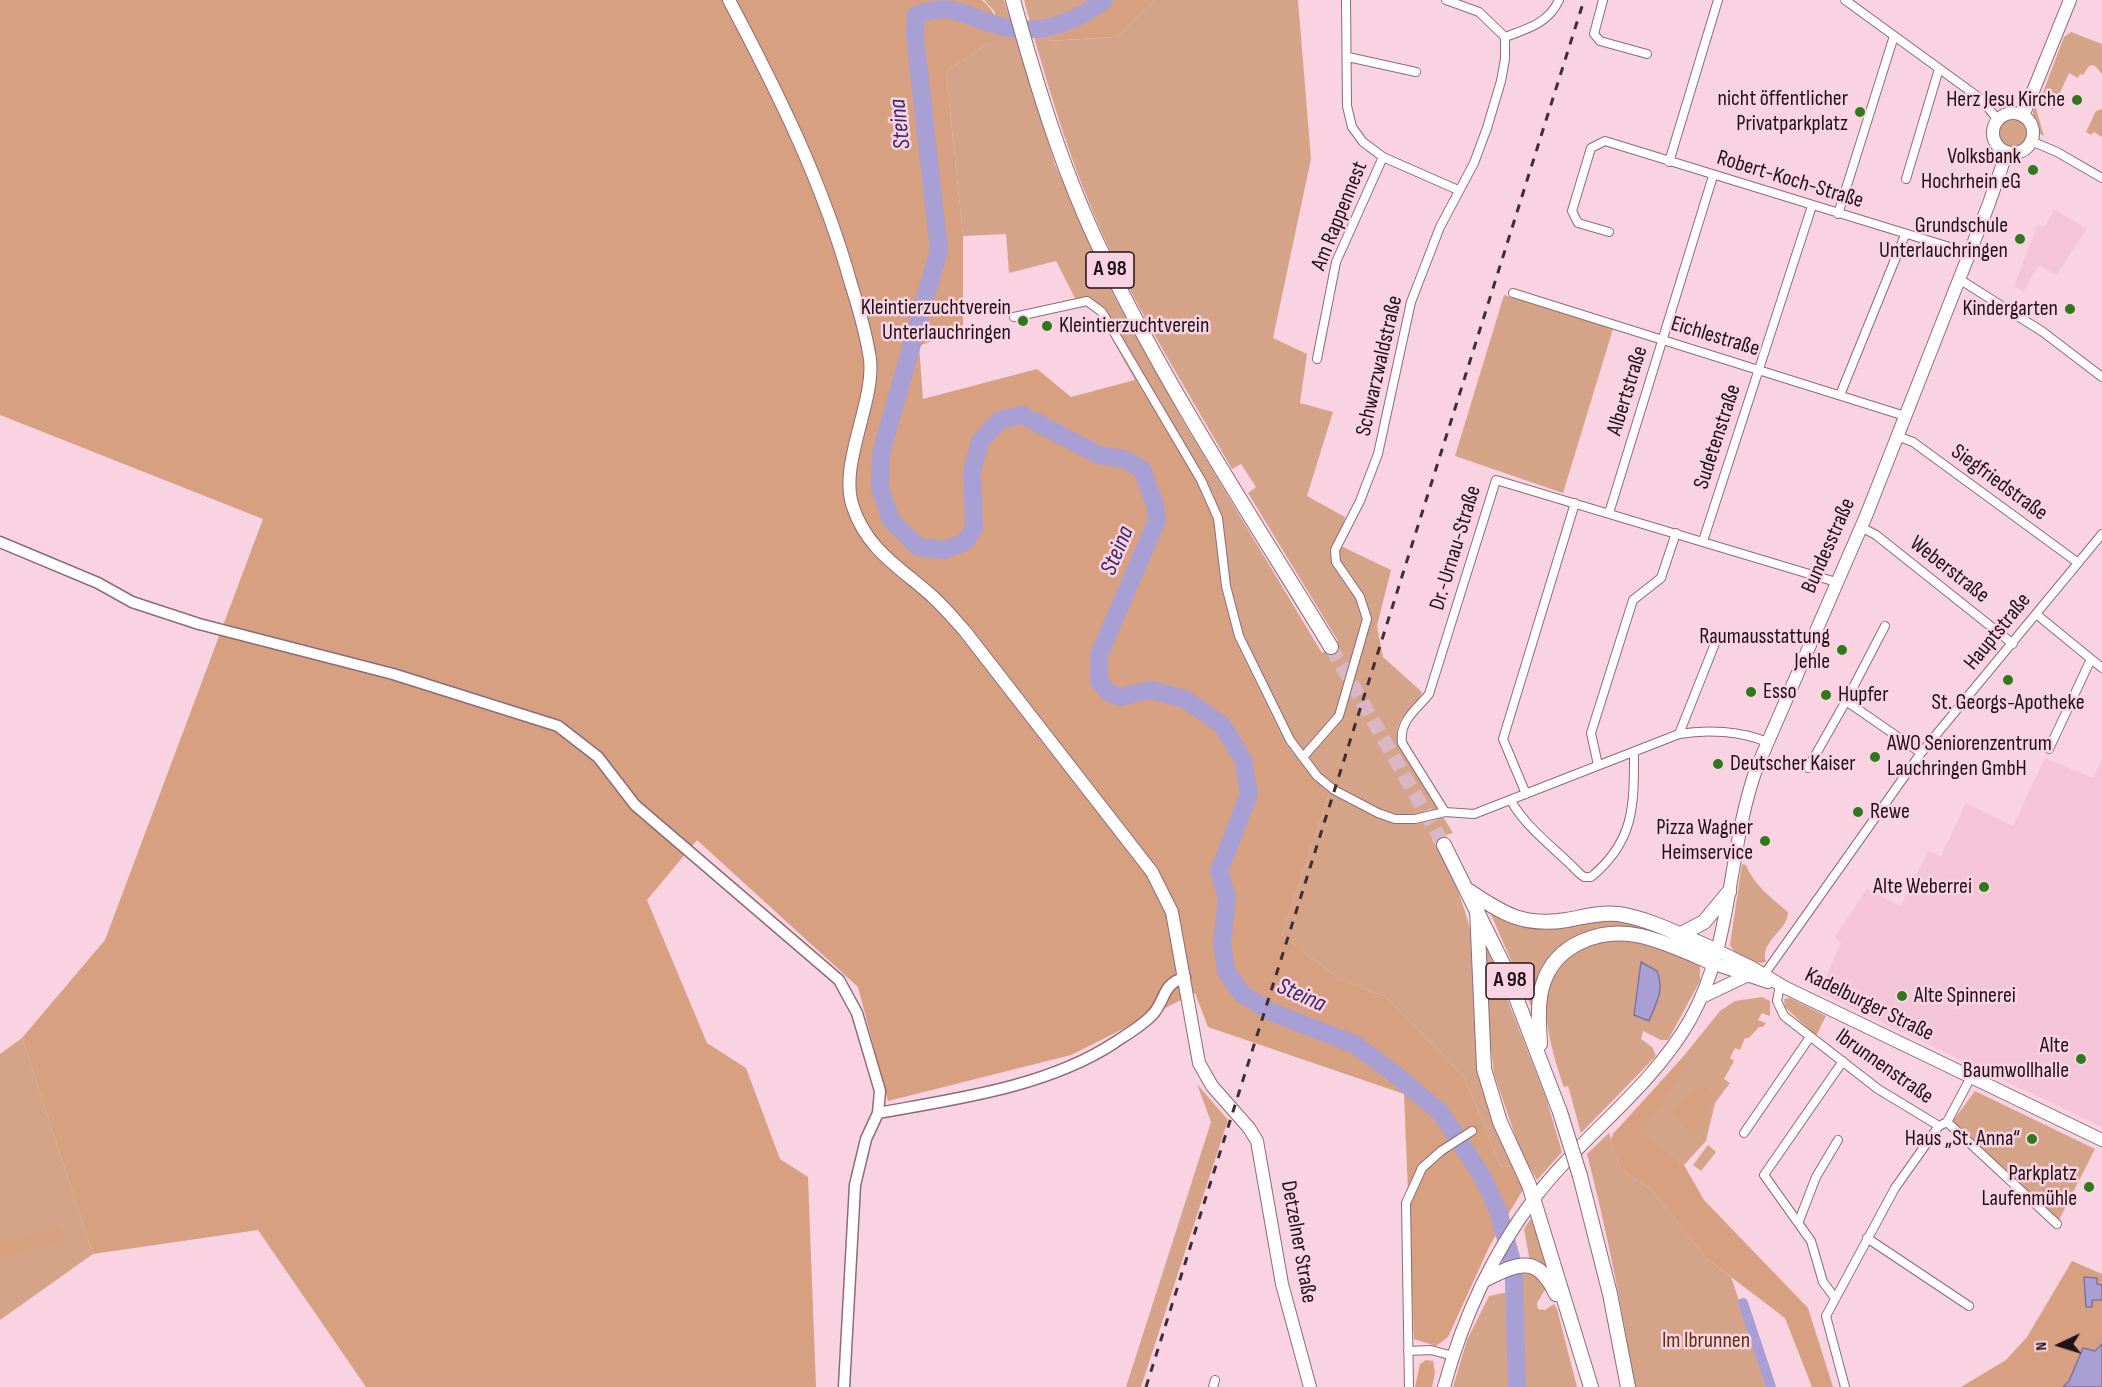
<!DOCTYPE html>
<html>
<head>
<meta charset="utf-8">
<style>
	body { margin:0 }
	#map { position:relative; width:2102px; height:1387px; overflow:hidden; background:#f9d3e2; font-family:"Sofia Sans Condensed",sans-serif }
	canvas { display:block }
	.north { position:absolute; left:2030px; top:1315px; width:60px; height:60px; -webkit-text-stroke:4px #f9d3e2; paint-order:stroke; rotate:266deg; font-size:16px; font-weight:700; line-height:24px; text-align:center; color:#201318 }
	.north::after { content:''; display:block; margin:auto; width:21px; height:27px; background:#201318; clip-path:polygon(50% 0,100% 100%,50% 72%,0 100%) }
</style>
</head>
<body>
<div id="map">
<canvas width="2102" height="1387"></canvas>
<div class="north">N</div>
</div>
<script>
const g = document.querySelector('canvas').getContext('2d');
g.lineJoin = 'round';
function fill(path, color) {
  g.fillStyle = color;
  g.fill(path, 'evenodd');
}
function trace(path, color, width, dash) {
  g.strokeStyle = color;
  g.lineWidth = width;
  g.lineCap = dash ? 'butt' : 'round';
  g.setLineDash(dash || []);
  g.stroke(path);
}
function label(font, color, halo, rows, align = 'center') {
  g.font = font + ' "Sofia Sans Condensed",sans-serif';
  g.lineWidth = 5;
  g.setLineDash([]);
  g.textBaseline = 'middle';
  g.strokeStyle = halo;
  g.fillStyle = color;
  for (const [text, x, y, turn = 0] of rows) {
    g.save();
    g.translate(x, y);
    g.rotate((+turn || 0) * Math.PI / 180);
    g.textAlign = isNaN(turn) ? turn : align;
    if (halo) g.strokeText(text, 0, 0);
    g.fillText(text, 0, 0);
    g.restore();
  }
}
fill(new Path2D(`
	M2054 209 2087 229 2056 275 2038 265 2024 292 2014 287 2037 225 2045 226Z
	M2045 758 2093 778 2102 759V1127L1819 992 1841 943 1835 937 1867 889 1901 906 1928 851 1941 856 1966 803 2013 826Z`), '#f3c5d7');
fill(new Path2D(`
	M984 0H1004L1055 164 1114 296 1183 421 1322 653 1338 641 1248 493 1256 487 1241 464 1232 469C1191 397 1146 325 1110 250 1072 170 1047 85 1024 0H1113L1048 41 1117 37 1155 0H1298L1311 159 1273 338 1307 354 1300 403 1333 412 1307 496 1345 517 1341 546 1391 570 1377 626 1383 657 1422 692C1413 715 1393 713 1398 743L1453 833 1432 839C1451 869 1464 903 1472 937L1478 1063 1516 1166 1501 1167 1464 1077 1386 997 1339 979 1282 935 1329 794 1285 744 1235 641 1221 586 1214 517 1176 441 1135 380 1098 314 1086 306H1079L1056 261 1009 273 1006 234 963 236 946 71 993 40 995 12Z
	M2071 32 2102 44V74L2094 65 2089 66 2083 75 2080 74 2078 78 2069 73 2052 110 2042 95 2064 37Z
	M2035 105 2044 136C2032 130 2031 117 2035 105Z
	M2102 109V137L2094 132 2091 135 2086 132 2096 111Z
	M1997 134a15 15 0 1 1 30 0a15 15 0 1 1-30 0Z
	M1504 295 1613 329 1563 493 1455 456Z
	M1742 864 1746 865C1754 885 1771 898 1788 912 1788 931 1759 941 1766 962 1753 965 1736 957 1730 945Z
	M1489 910 1530 928 1616 919 1696 947 1671 942 1578 938 1531 1006Z
	M1614 939C1643 942 1675 948 1700 966V981L1668 1040H1661L1643 1031 1641 1039 1652 1047 1656 1056 1581 1133 1568 1086 1564 1087C1542 1023 1526 954 1614 939Z
	M1488 950 1546 1098 1562 1152 1537 1180 1521 1153 1494 1074 1489 1033V986L1483 951Z
	M1762 997 1770 1001V1016L1762 1013 1758 1020 1766 1023 1763 1027H1759L1749 1038H1745L1740 1050 1735 1048 1730 1058 1734 1061 1724 1079 1730 1083 1715 1103 1706 1141 1684 1165 1641 1131 1688 1065 1682 1058 1720 1011 1735 1001Z
	M1790 998 1826 1016 1816 1036 1785 1007 1784 999Z
	M22 1038 93 1254 0 1320V1054Z
	M1197 1084 1228 1120 1141 1387H1126L1211 1122Z
	M1975 1091 2095 1149 2058 1222 1952 1122Z
	M1609 1133 1621 1169 1652 1190 1706 1258 1731 1277 1769 1387H1635C1622 1308 1607 1231 1587 1154Z
	M1708 1145 1716 1152 1701 1171 1693 1165Z
	M1531 1218 1533 1219 1549 1273 1530 1262 1524 1229Z
	M1517 1272 1534 1275 1546 1288 1537 1303 1538 1309 1545 1310 1554 1304 1557 1309 1577 1387H1453L1467 1340 1489 1296 1508 1292 1506 1276Z`), '#d5a488');
fill(new Path2D(`
	M0 0H982C995 11 999 23 1005 39L993 40 946 71 963 236V328L919 346 923 399 1037 369 1071 397 1135 380 1176 441 1199 481 1214 517 1221 586 1235 641 1285 744 1329 794 1282 935 1339 979 1386 997 1464 1077 1501 1167 1516 1166 1524 1188 1490 1245 1448 1337 1436 1346 1414 1339 1404 1094 1208 1027 1195 993 1071 1055 888 1101 858 987 697 840 647 900 707 1043 746 1068 780 1159 808 1177 816 1387H366L258 1230 93 1254 22 1038 105 940 263 519 0 415Z
	M1113 0H1155L1117 37 1047 41 1109 5Z
	M1682 1058 1689 1065 1642 1131 1684 1165 1704 1200 1808 1308 1833 1387H1812L1785 1318 1706 1258 1652 1190 1621 1169 1611 1140 1613 1134Z
	M1701 1085 1713 1093 1706 1123 1691 1135 1671 1111Z
	M59 1226 66 1243 0 1258V1242Z
	M2072 1261 2102 1274V1387H1961L2006 1360 2027 1337Z
	M1426 1360 1433 1361 1435 1373 1432 1387H1415L1420 1364Z`), '#d6a081');
const water = new Path2D(`
	M1641 962 1657 971C1665 990 1656 1003 1649 1021L1634 1015Z
	M2084 1277 2097 1278V1284L2102 1285V1300H2092V1307H2086Z
	M2102 1344V1387H2063L2069 1381 2083 1348 2095 1351Z`);
fill(water, '#a89fd4');
trace(water, '#7f759c', 1.5);
trace(new Path2D(`
	M1743 1303 1771 1387`), '#a89fd4', 10);
trace(new Path2D(`
	M1104 0C1074 23 1042 35 1004 27 967 19 956 0 916 15L915 36 939 250 881 453 880 488 891 520 918 547 945 550 965 542 974 528 972 471 980 441 1000 420 1022 415 1099 455 1124 459 1142 469 1155 505 1157 520 1099 655V681L1108 692 1120 697 1151 690 1185 699 1222 725 1243 759 1249 794 1219 871 1227 897 1222 943 1226 971 1242 994 1271 1012 1354 1044 1391 1071 1441 1113 1482 1176 1498 1210 1511 1258 1514 1280 1517 1387`), '#a89fd4', 18);
trace(new Path2D(`
	M1331 647 1444 845`), '#d8b6c4', 14, [14, 7]);
const minor = new Path2D(`
	M1346 0 1347 106 1352 127 1363 142 1383 157 1458 190
	M1603 0 1594 34 1600 41 1647 54
	M1845 0 1981 99 1998 120
	M1505 37C1527 29 1549 23 1559 0
	M1348 57 1416 72
	M2031 141 2057 152 2102 178
	M1669 162 1718 0
	M1906 179 1939 69
	M1838 214 1894 36
	M1609 232 1578 223 1572 211 1591 148 1605 141 1969 253
	M1959 279 2043 332 2102 377
	M1513 293 1905 416
	M1014 317 1087 301 1102 312 1201 480 1218 518 1226 586 1239 636 1290 740 1317 776 1334 790 1378 813 1395 819H1415L1445 812 1474 814 1679 734C1707 729 1741 731 1767 742
	M1317 359 1336 262 1383 157
	M1840 395 1905 235
	M1897 436 1913 442 2077 562
	M1609 513 1713 176
	M1861 527 1876 535 2013 644
	M1703 541 1812 206
	M2036 614 2102 668
	M1885 626 1846 701 1921 753
	M1679 734 1718 636
	M2049 749 2091 659
	M1304 756 1339 716 1367 619 1360 597 1336 562 1335 550 1360 501 1378 454 1411 302 1440 227 1474 163 1487 128 1501 81 1505 59V37L1479 12 1446 0
	M1598 765 1591 733 1633 600 1661 578 1676 533
	M1808 768 1846 701
	M1526 794 1503 739 1575 503
	M1511 801C1528 830 1556 849 1579 873L1584 877H1591C1635 841 1634 805 1634 752
	M1445 812 1402 743C1399 721 1416 710 1429 694L1496 480 1836 582
	M1761 979 1921 753 2102 534
	M1780 985 1777 1001 1784 1016 1878 1089 1939 1126
	M1947 1122 2057 1224
	M1744 1133 1810 1037
	M1799 1221 1816 1177 1838 1140
	M1867 1238 1969 1306
	M1835 1298 1823 1282 1811 1241 1764 1175 1843 1061
	M1408 1351 1431 1350 1453 1356
	M1213 1387 1215 1380
	M1409 1387 1406 1203 1422 1168 1441 1151 1472 1131
	M1845 1387 1826 1316 1895 1188 1939 1126 1947 1122 1971 1077`);
const tertiary = new Path2D(`
	M0 542 98 583 132 602 199 624 393 674 558 726 598 757 635 805 839 980 857 1013 880 1091 878 1113 866 1139 855 1185 844 1387
	M878 1113C955 1099 1047 1087 1114 1043 1126 1035 1145 1024 1154 1013 1167 996 1162 985 1185 977`);
const secondary = new Path2D(`
	M729 0C778 93 823 183 851 284 859 309 866 333 870 359 875 403 838 465 853 507 867 550 901 568 933 597 944 607 954 619 964 630L1152 872 1172 912 1199 1063 1212 1086 1249 1128 1257 1141 1282 1284 1310 1387
	M1993 133a20 20 0 1 1 40 0a20 20 0 1 1-40 0Z
	M2023 116 2070 0
	M1718 951 1751 967 1784 987 2102 1140
	M1715 964 1768 982
	M1702 997 1746 976
	M1444 1387C1462 1321 1492 1255 1533 1200 1581 1136 1650 1090 1690 1020 1734 942 1727 849 1757 767L1866 516 1988 206 2007 152`);
const trunk = new Path2D(`
	M1013 0C1037 87 1064 176 1104 257 1169 392 1253 519 1331 647
	M1444 845 1504 966 1560 1112
	M1469 891C1503 914 1524 927 1567 920 1584 917 1600 912 1618 914 1652 919 1686 938 1718 951
	M1477 909 1484 1069 1500 1122 1529 1185 1591 1387
	M1679 935 1704 922 1729 892
	M1540 1044C1539 1024 1537 1003 1543 984 1556 943 1602 927 1641 936 1667 942 1691 954 1715 964
	M1580 1176 1610 1294 1628 1387
	M1486 1279C1518 1263 1538 1254 1556 1294`);
trace(minor, '#8d6b79', 10);
trace(tertiary, '#8d6b79', 13);
trace(secondary, '#8d6b79', 14);
trace(trunk, '#8d6b79', 16);
trace(minor, '#fff', 8);
trace(tertiary, '#fff', 10);
trace(secondary, '#fff', 12);
trace(trunk, '#fff', 14);
trace(new Path2D(`
	M1146 1387 1584 0`), '#3f2e35', 3, [8, 8]);
const trunkBridge = new Path2D(`
	M1560 1112 1580 1176`);
trace(trunkBridge, '#8d6b79', 16, []);
trace(trunkBridge, '#fff', 14);
for (const [x, y, r, color] of [
	[2077,100,6,"#30781c"],
	[1860,112,6,"#30781c"],
	[2033,170,6,"#30781c"],
	[2020,239,6,"#30781c"],
	[2070,309,6,"#30781c"],
	[1023,321,6,"#30781c"],
	[1047,326,6,"#30781c"],
	[1842,650,6,"#30781c"],
	[2008,680,6,"#30781c"],
	[1751,692,6,"#30781c"],
	[1826,695,6,"#30781c"],
	[1875,757,6,"#30781c"],
	[1718,764,6,"#30781c"],
	[1858,812,6,"#30781c"],
	[1765,841,6,"#30781c"],
	[1984,887,6,"#30781c"],
	[1902,996,6,"#30781c"],
	[2081,1059,6,"#30781c"],
	[2032,1139,6,"#30781c"],
	[2089,1187,6,"#30781c"]
]) {
  const dot = new Path2D();
  dot.arc(x, y, r, 0, 2 * Math.PI);
  g.fillStyle = color;
  g.fill(dot);
  trace(dot, '#f9d3e2', 2);
}
for (const [x, y, w] of [
	[1110,270,48],
	[1510,981,48]
]) {
  const box = new Path2D();
  box.roundRect(x - w / 2, y - 18, w, 36, 4.5);
  g.fillStyle = '#f9d3e2';
  g.fill(box);
  trace(box, '#201318', 1.5);
}
label('bold 21px', '#201318', null, [
	["A 98",1110,270],
	["A 98",1510,981]
]);
label('22px', '#201318', '#f9d3e2', [
	["nicht öffentlicher",1848,99],
	["Privatparkplatz",1848,124],
	["Herz Jesu Kirche",2065,100],
	["Volksbank",2021,157],
	["Hochrhein eG",2021,182],
	["Grundschule",2008,226],
	["Unterlauchringen",2008,251],
	["Kleintierzuchtverein",1011,308],
	["Unterlauchringen",1011,333],
	["Kindergarten",2058,309],
	["Kleintierzuchtverein",1059,326,"left"],
	["Raumausstattung",1830,637],
	["Jehle",1830,662],
	["Esso",1763,692,"left"],
	["Hupfer",1838,695,"left"],
	["St. Georgs-Apotheke",2008,703,"center"],
	["AWO Seniorenzentrum",1887,744,"left"],
	["Lauchringen GmbH",1887,769,"left"],
	["Deutscher Kaiser",1730,764,"left"],
	["Rewe",1870,812,"left"],
	["Pizza Wagner",1753,828],
	["Heimservice",1753,853],
	["Alte Weberrei",1972,887],
	["Alte Spinnerei",1914,996,"left"],
	["Alte",2069,1046],
	["Baumwollhalle",2069,1071],
	["Haus „St. Anna“",2020,1139],
	["Parkplatz",2077,1174],
	["Laufenmühle",2077,1199]
], 'right');
label('22px', '#201318', '#f9d3e2', [
	["Robert-Koch-Straße",1790,180,17],
	["Am Rappennest",1340,216,-68],
	["Eichlestraße",1715,337,17],
	["Schwarzwaldstraße",1380,366,-77],
	["Albertstraße",1628,391,-73],
	["Sudetenstraße",1718,437,-72],
	["Siegfriedstraße",1999,483,36],
	["Bundesstraße",1829,546,-66],
	["Dr.-Urnau-Straße",1456,548,-73],
	["Weberstraße",1949,570,38],
	["Hauptstraße",1998,632,-51],
	["Kadelburger Straße",1869,1005,26],
	["Ibrunnenstraße",1884,1067,35],
	["Detzelner Straße",1298,1242,80]
]);
label('22px', '#612f0c', '#f9d3e2', [
	["Im Ibrunnen",1706,1341]
]);
label('italic 24px', '#3a2868', '#f9d3e2', [
	["Steina",901,124,-96],
	["Steina",1118,551,-67],
	["Steina",1301,996,24]
]);
</script>
</body>
</html>
